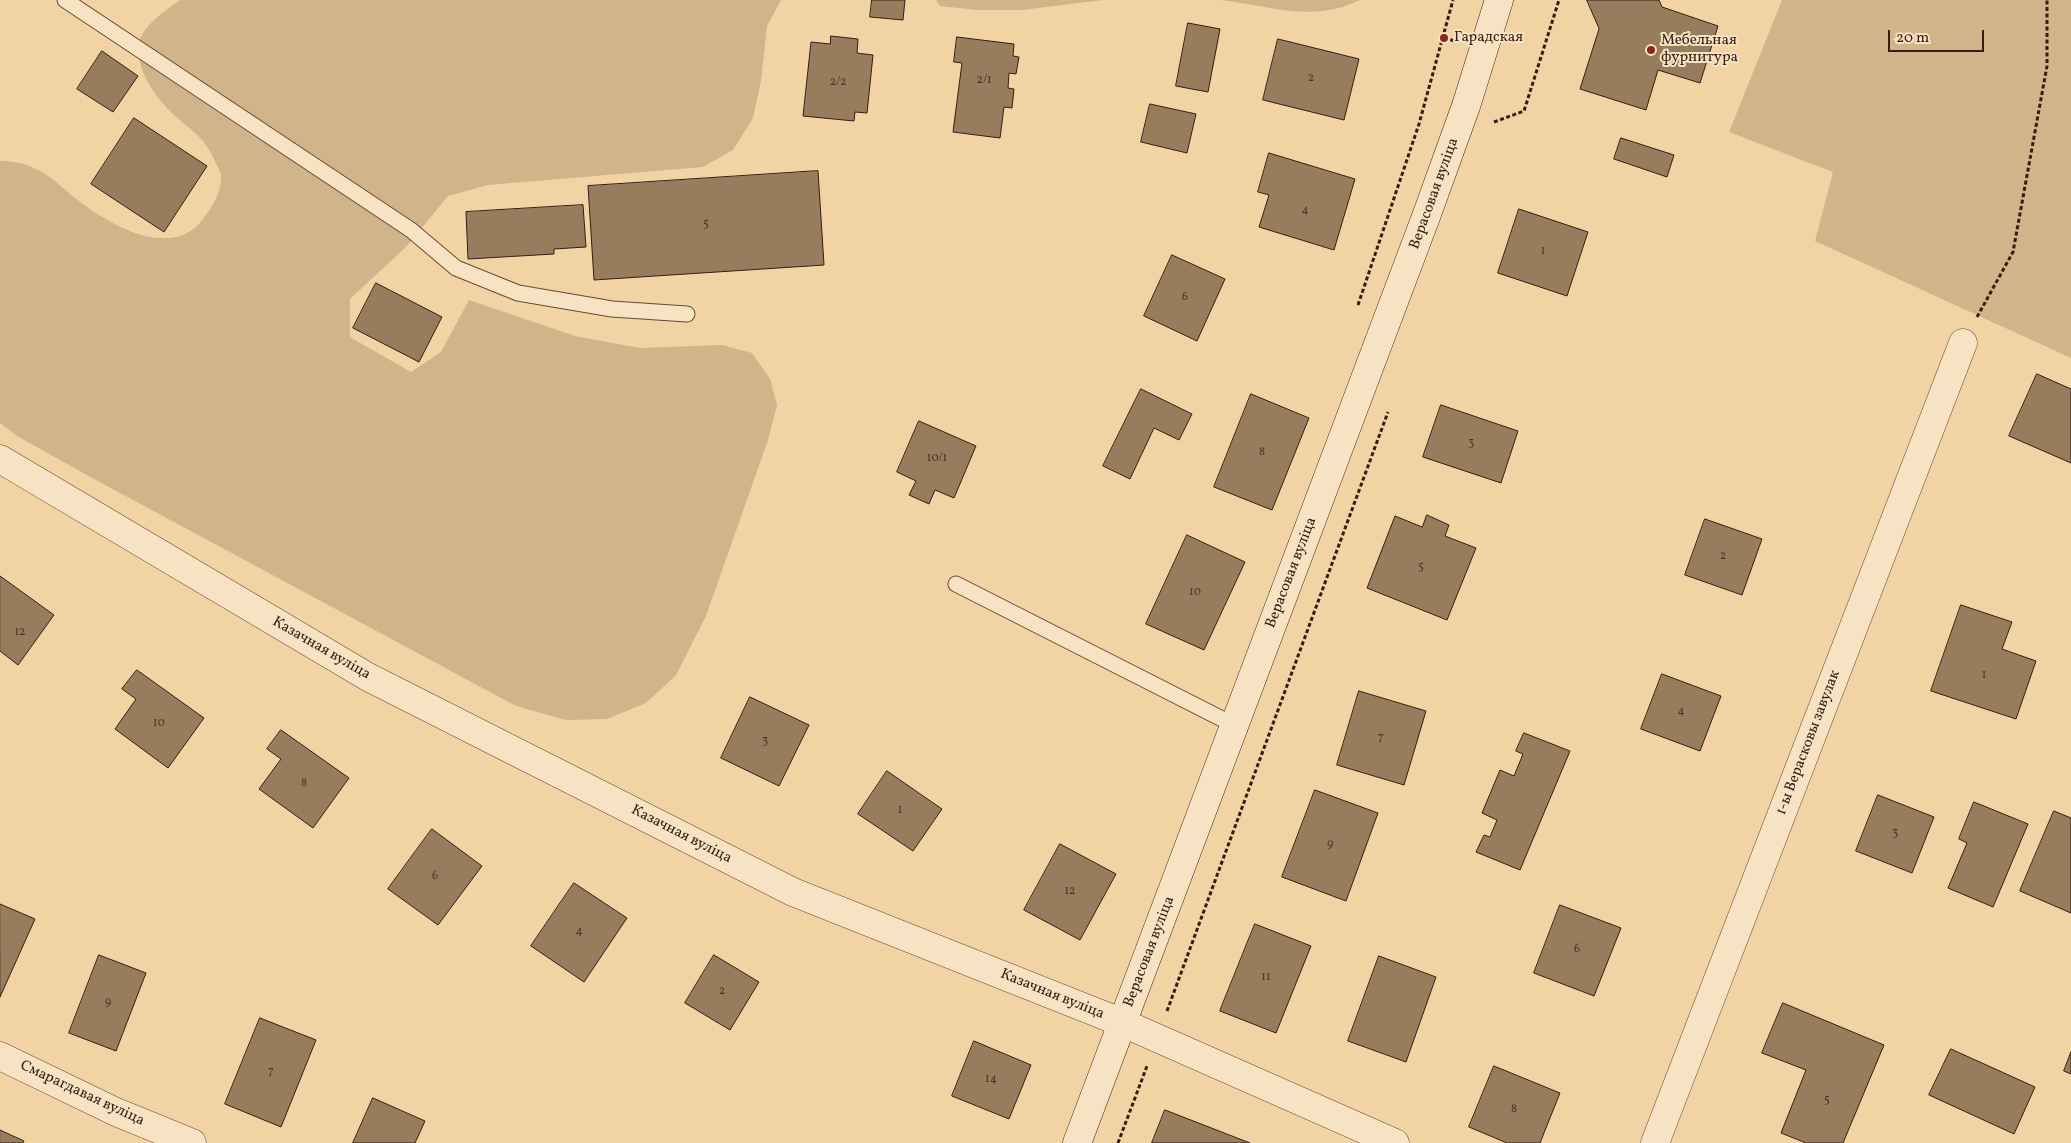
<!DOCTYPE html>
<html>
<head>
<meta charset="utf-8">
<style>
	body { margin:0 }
	#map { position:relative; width:2071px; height:1143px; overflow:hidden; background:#f2d3a4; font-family:Vollkorn,serif }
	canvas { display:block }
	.scale { position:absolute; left:1888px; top:30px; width:96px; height:22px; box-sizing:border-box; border:2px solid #341e12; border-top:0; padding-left:6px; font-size:15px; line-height:18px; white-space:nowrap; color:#341e12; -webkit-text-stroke:4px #f7e2c4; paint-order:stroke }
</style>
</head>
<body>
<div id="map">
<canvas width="2071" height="1143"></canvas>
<div class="scale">20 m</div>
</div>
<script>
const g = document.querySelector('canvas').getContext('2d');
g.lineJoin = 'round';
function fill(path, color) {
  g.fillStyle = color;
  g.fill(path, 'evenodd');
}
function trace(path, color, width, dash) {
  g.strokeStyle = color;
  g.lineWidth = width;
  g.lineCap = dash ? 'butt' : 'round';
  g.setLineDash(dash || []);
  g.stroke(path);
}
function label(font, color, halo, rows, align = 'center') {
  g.font = font + ' Vollkorn,serif';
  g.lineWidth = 4;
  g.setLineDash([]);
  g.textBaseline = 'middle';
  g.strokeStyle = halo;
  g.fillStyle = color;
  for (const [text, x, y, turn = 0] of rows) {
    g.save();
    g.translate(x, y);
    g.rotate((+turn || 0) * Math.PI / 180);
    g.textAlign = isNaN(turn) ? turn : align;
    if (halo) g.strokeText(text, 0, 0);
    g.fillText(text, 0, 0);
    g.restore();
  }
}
fill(new Path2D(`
	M180 0H781L767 26 761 81 753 118 733 150 703 167 488 185 448 196 407 246 350 299V337L411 372 441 352 469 300 575 336 640 348 722 345 752 353 770 379 777 405 768 440 706 616 676 675 646 703 607 719 566 720 516 706 94 479 17 436 0 423V161C13 161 24 163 36 169 52 176 65 191 79 201 110 225 172 261 203 219 213 206 222 192 221 174 220 170 216 165 215 161 202 133 189 130 170 111 153 94 133 65 140 40 145 24 166 10 180 0Z
	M936 0H1103L1022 10H978L940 6Z
	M1220 0H1360C1310 24 1270 5 1220 0Z
	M1782 0H2071V358L1815 241 1833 172 1729 132Z`), '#d2b48b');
const building = new Path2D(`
	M872 0H905L903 20 870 17Z
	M1587 0H1659L1662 7 1718 26 1700 83 1658 70 1646 110 1580 89 1599 29Z
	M1188 23 1220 29 1208 92 1176 86Z
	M831 36 858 39 857 53 873 55 867 113 855 112 854 121 803 116 811 42 830 44Z
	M957 37 1014 44 1013 56 1019 57 1016 74 1009 73 1008 88 1014 89 1012 108 1004 107 1000 138 953 132 962 63 954 62Z
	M1278 39 1359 59 1344 120 1263 100Z
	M102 51 138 76 113 112 77 89Z
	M1150 104 1196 114 1187 153 1141 142Z
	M134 118 207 166 164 232 91 184Z
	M1621 138 1674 155 1667 177 1614 159Z
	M1269 153 1355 179 1334 250 1259 227 1269 195 1258 192Z
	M818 171 824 265 594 280 588 186Z
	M583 205 586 247 554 249V254L468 259 466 212Z
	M1519 209 1588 232 1567 296 1498 273Z
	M1172 255 1225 279 1197 341 1144 316Z
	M376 283 442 317 419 362 353 328Z
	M2037 374 2071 389V463L2009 436Z
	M1141 389 1192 414 1179 440 1154 428 1130 479 1103 466Z
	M1251 394 1309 418 1272 510 1214 487Z
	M1441 405 1518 431 1501 483 1423 457Z
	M919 421 976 446 954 498 935 490 929 504 909 495 916 481 897 472Z
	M1427 515 1449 525 1445 536 1476 548 1447 620 1367 588 1395 516 1422 527Z
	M1705 519 1762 539 1742 595 1685 575Z
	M1187 535 1245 562 1204 650 1146 624Z
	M0 576 54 615 18 665 0 651Z
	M1961 605 2012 622 2002 649 2036 661 2016 719 1931 691Z
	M137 670 204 718 168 768 115 729 136 699 122 689Z
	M1662 674 1721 696 1700 751 1641 729Z
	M1359 691 1426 711 1404 785 1337 765Z
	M750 697 809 725 779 786 721 758Z
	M281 730 349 778 313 828 259 789 281 759 267 749Z
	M1524 733 1570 751 1520 870 1476 852 1484 835 1490 837 1497 820 1482 813 1500 770 1514 776 1523 754 1516 751Z
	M887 771 942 809 913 851 858 814Z
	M1315 790 1378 813 1346 901 1282 877Z
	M1878 795 1934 817 1912 873 1856 851Z
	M1974 802 2028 824 1993 907 1948 888 1967 843 1959 839Z
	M2054 811 2071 818V913L2020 891Z
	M432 829 482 866 438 925 388 889Z
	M1060 844 1116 874 1080 940 1024 910Z
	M574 883 627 918 584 982 531 946Z
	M0 904 35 919 0 997Z
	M1560 905 1621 928 1594 996 1534 973Z
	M1255 924 1311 946 1276 1033 1220 1011Z
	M99 955 146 973 116 1051 69 1033Z
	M714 955 759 982 730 1030 685 1003Z
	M1379 956 1436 977 1406 1062 1348 1041Z
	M1783 1003 1884 1045 1843 1143H1806L1781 1133 1806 1070 1762 1053Z
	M260 1018 316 1040 281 1127 225 1104Z
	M974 1041 1031 1065 1009 1119 952 1096Z
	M1951 1049 2035 1087 2014 1134 1929 1095Z
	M2071 1052V1074L2064 1071Z
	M1494 1066 1560 1093 1540 1143H1507L1469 1127Z
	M373 1098 425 1121 415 1143H353Z
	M1165 1110 1250 1143H1152Z
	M0 1130 24 1141 23 1143H0Z`);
fill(building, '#977c5e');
trace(building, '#341e12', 1);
const lane = new Path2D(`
	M65 0 411 230 456 268 518 293 612 309 687 314
	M956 584 1234 725`);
const street = new Path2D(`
	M0 459 368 677 793 892 1123 1023 1395 1143
	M0 1056 116 1112 192 1143
	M1655 1143 1963 343`);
const secondary = new Path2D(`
	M1077 1143 1427 214 1466 106 1499 0`);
trace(lane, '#644b36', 17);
trace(street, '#644b36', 29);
trace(secondary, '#341e12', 29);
trace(new Path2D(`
	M1444 38 1455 41
	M1494 122 1524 111 1559 0
	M1358 305 1419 124 1453 0
	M1977 317 2013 252 2047 66V0
	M1167 1011 1388 412
	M1118 1143 1147 1066`), '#341e12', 3, [4, 2.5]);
trace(lane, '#f7e2c4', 15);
trace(street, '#f7e2c4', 28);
trace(secondary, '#f7e2c4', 28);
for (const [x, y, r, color] of [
	[1444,38,5,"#8f2418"],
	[1651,50,5,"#8f2418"]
]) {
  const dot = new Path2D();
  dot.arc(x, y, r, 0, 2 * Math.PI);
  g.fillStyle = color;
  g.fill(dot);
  trace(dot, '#f7e2c4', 2);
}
label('12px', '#4d3625', null, [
	["2",1311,79],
	["2/1",984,81],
	["2/2",838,83],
	["4",1305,211],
	["5",706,225],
	["1",1543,252],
	["6",1185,298],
	["3",1471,444],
	["8",1262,453],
	["10/1",937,459],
	["2",1723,557],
	["5",1421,568],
	["10",1195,593],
	["12",20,633],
	["1",1984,676],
	["4",1681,712],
	["10",159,724],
	["7",1381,738],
	["3",765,742],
	["8",304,784],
	["1",900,811],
	["3",1895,834],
	["9",1330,845],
	["6",435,877],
	["12",1070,892],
	["4",579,932],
	["6",1577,950],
	["11",1266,978],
	["2",722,992],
	["9",108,1003],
	["7",271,1072],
	["14",991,1080],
	["5",1827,1101],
	["8",1514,1110]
]);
label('15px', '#341e12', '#f7e2c4', [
	["Гарадская",1454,38],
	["Мебельная",1661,41],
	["фурнитура",1661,58]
], 'left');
label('15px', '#341e12', '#f7e2c4', [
	["Верасовая вуліца",1435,194,-70],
	["Верасовая вуліца",1292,573,-69],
	["Казачная вуліца",321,649,30],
	["1-ы Верасковы завулак",1809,743,-69],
	["Казачная вуліца",681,835,27],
	["Верасовая вуліца",1150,952,-69],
	["Казачная вуліца",1052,995,22],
	["Смарагдавая вуліца",82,1094,25]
]);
</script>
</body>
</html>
